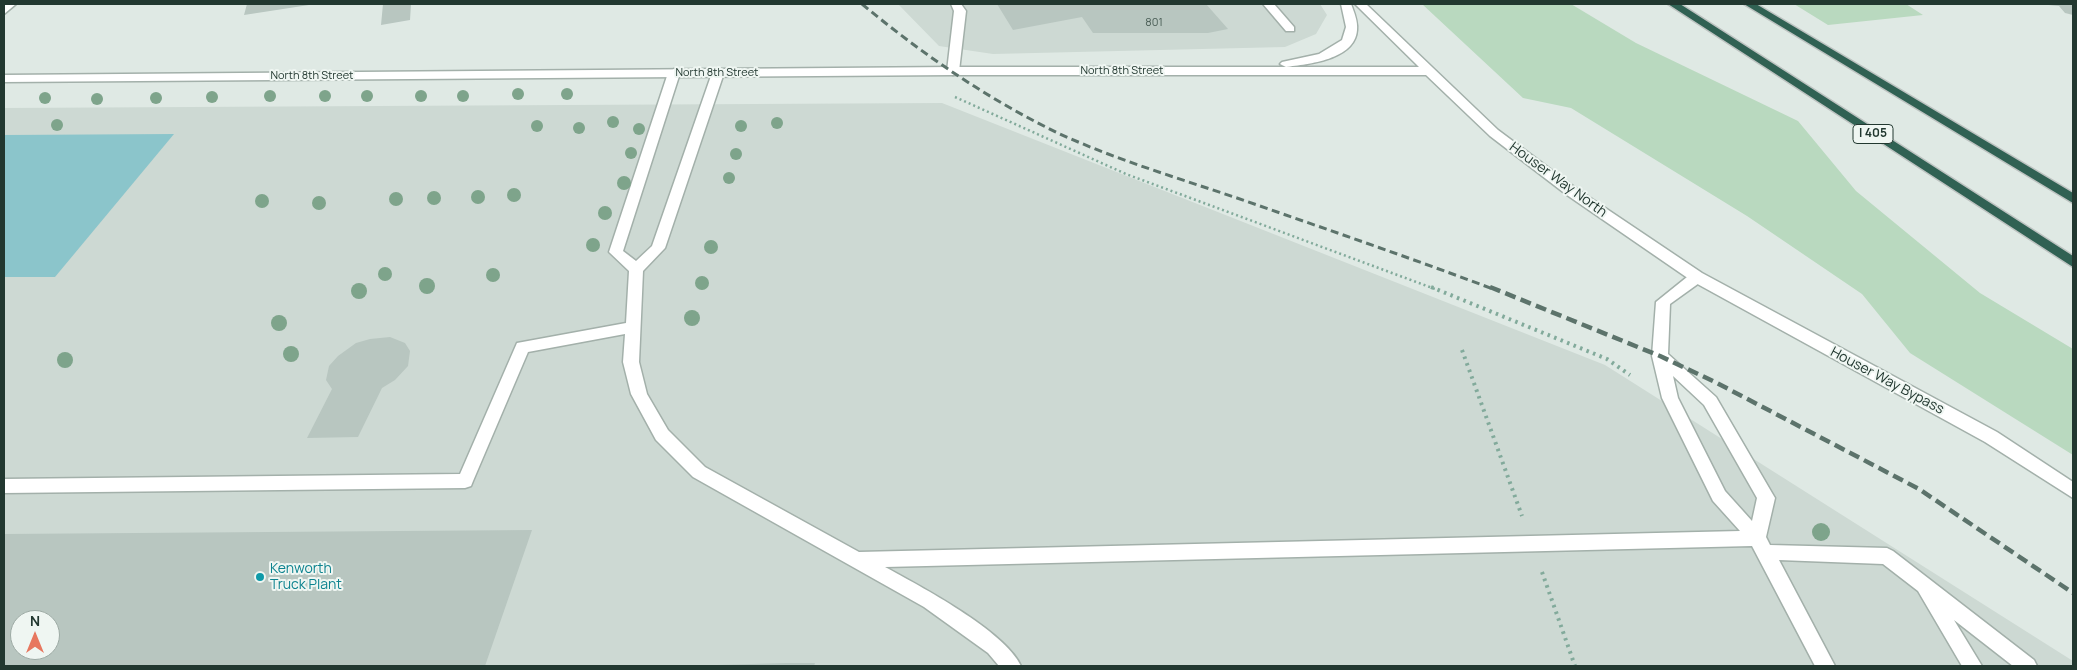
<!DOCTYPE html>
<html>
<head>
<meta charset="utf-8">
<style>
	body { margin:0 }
	#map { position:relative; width:2077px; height:670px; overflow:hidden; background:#dfe9e4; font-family:Manrope,sans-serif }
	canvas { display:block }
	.frame { position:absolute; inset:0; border:5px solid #223830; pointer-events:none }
	.north { position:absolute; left:10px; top:610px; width:50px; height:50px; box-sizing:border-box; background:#eff6f2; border:1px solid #9daaa4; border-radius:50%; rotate:0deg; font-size:14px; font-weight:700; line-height:20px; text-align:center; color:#223830 }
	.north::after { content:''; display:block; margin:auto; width:18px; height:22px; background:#e7775f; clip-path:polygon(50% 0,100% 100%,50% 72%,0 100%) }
</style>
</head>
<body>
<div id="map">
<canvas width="2077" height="670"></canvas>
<div class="frame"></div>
<div class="north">N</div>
</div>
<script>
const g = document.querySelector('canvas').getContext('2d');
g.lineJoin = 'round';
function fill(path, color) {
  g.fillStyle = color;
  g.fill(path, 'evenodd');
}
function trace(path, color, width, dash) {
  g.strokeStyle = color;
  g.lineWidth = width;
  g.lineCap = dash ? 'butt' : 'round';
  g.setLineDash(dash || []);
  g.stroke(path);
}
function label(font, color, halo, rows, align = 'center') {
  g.font = font + ' Manrope,sans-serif';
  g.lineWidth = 4;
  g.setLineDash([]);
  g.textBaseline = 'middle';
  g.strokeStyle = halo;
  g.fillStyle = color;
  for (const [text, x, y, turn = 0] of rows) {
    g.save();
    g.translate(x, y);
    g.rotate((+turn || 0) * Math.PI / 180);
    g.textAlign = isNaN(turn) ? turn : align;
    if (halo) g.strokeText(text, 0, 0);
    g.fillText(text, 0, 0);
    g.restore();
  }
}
fill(new Path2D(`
	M898 4H1320L1327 15 1316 34 1285 47 993 54 939 46Z
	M942 103 1605 365 2073 661V666H4V108ZM20 620H50V650H20Z`), '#cdd9d3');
fill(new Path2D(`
	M1422 4H1571L1636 43 1798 121 1856 191 1980 293 2073 349V455L1910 353 1862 294 1747 216 1571 108 1523 98Z
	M1794 4H1906L1923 15 1828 25Z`), '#b9d9bf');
fill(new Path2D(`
	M174 134 55 277H4V135Z`), '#8bc5cb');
fill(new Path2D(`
	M247 4H309V5L244 15Z
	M383 4H411L410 20 381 25Z
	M997 4H1206L1228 29 1208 33H1093L1082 17 1013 30Z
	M2038 4H2073V15L2065 13 2059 6Z
	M390 337 405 343 410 351 408 366 395 380 382 388 358 437 307 438 332 389 326 380 329 366 338 356 356 343 370 339Z
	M532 530 485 666H4V534ZM20 620H50V650H20Z
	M786 663H815L814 666H682Z`), '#b8c6c0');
const service = new Path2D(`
	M951 4H961L966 11 959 71 953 75 947 71 954 11Z
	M1263 4H1274L1294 27V31H1286Z
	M674 69 680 73 623 251 636 261 652 246 712 73 718 69 724 73 665 248 643 271 639 362 647 394 668 430 705 467 859 552 1740 531 1713 501 1662 398 1652 356 1656 302 1692 273 1697 272 1704 277 1702 281 1670 304 1668 354 1716 397 1772 493 1775 498 1766 537 1770 545 1887 548 1893 551 2034 660 2037 666H2013L1954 620 1982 666H1962L1918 591 1883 564 1779 560 1835 666H1815L1752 546 885 567C920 586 1005 631 1021 666H999L988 653 924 607 693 477 656 440 631 394 623 362 625 334 528 352 473 481 471 486 465 488 4 493V479L460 474 517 343 626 323 629 271 609 252 668 73ZM1673 376 1704 405 1757 498 1752 521 1725 491 1678 398Z`);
const tertiary = new Path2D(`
	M5 4H16L4 14Z
	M1341 4H1351C1354 12 1358 21 1357 30 1355 60 1308 64 1286 67H1419L1355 4H1366L1498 130 1577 189 1702 273 1997 432 2073 482V498L1985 442 1692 281 1567 195 1490 136 1426 75H953L4 82V75L953 67H1286L1280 64 1282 62 1319 54 1342 40 1346 27Z`);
const motorway = new Path2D(`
	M1668 4H1680L2073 256V267Z
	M1744 4H1756L2073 193V203Z`);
trace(service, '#a3b0aa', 3);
trace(tertiary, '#a3b0aa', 3);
trace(motorway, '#bdc3c1', 3);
trace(new Path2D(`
	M955 97 1126 174 1435 289`), '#82aa9b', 2.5, [2, 3]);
trace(new Path2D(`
	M1431 287 1607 359 1630 375
	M1462 350 1522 516
	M1542 572 1575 666`), '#82aa9b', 4, [2.5, 4.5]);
fill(service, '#fff');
fill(tertiary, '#fff');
fill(motorway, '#306153');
trace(new Path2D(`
	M862 4C922 54 989 100 1060 134 1117 160 1178 178 1237 198 1323 228 1408 257 1493 289`), '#5c736b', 3, [8, 4.5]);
trace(new Path2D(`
	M1490 287 1660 356 1715 382 1919 489 2073 593`), '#5c736b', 4.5, [11, 5.5]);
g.fillStyle = '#7ea48b';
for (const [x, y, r] of [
	[518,94,6],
	[567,94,6],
	[270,96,6],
	[325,96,6],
	[367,96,6],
	[421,96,6],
	[463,96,6],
	[212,97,6],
	[45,98,6],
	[156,98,6],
	[97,99,6],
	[613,122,6],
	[777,123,6],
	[57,125,6],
	[537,126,6],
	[741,126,6],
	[579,128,6],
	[639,129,6],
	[631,153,6],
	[736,154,6],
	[729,178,6],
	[624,183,7],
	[514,195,7],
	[478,197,7],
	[434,198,7],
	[396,199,7],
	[262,201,7],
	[319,203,7],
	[605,213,7],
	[593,245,7],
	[711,247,7],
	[385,274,7],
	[493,275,7],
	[702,283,7],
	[427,286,8],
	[359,291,8],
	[692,318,8],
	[279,323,8],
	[291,354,8],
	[65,360,8],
	[1821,532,9]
]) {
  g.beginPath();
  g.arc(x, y, r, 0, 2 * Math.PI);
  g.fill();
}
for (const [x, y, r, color] of [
	[260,577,5,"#0f9aa8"]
]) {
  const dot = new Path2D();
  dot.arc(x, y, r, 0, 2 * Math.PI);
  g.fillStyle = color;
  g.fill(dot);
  trace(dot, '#eff6f2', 2);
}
label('11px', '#485c54', null, [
	["801",1154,23]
]);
label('11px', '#223830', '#eff6f2', [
	["North 8th Street",1122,71],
	["North 8th Street",717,73],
	["North 8th Street",312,76]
]);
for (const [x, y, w] of [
	[1873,134,40]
]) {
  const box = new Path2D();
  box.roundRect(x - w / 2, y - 9.5, w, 19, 4);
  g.fillStyle = '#eff6f2';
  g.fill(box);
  trace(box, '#223830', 1);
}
label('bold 12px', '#223830', null, [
	["I 405",1873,134]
]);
label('14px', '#223830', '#eff6f2', [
	["Houser Way North",1558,180,36],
	["Houser Way Bypass",1887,381,28]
]);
label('14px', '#0d838f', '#eff6f2', [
	["Kenworth",270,569],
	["Truck Plant",270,585]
], 'left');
</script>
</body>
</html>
